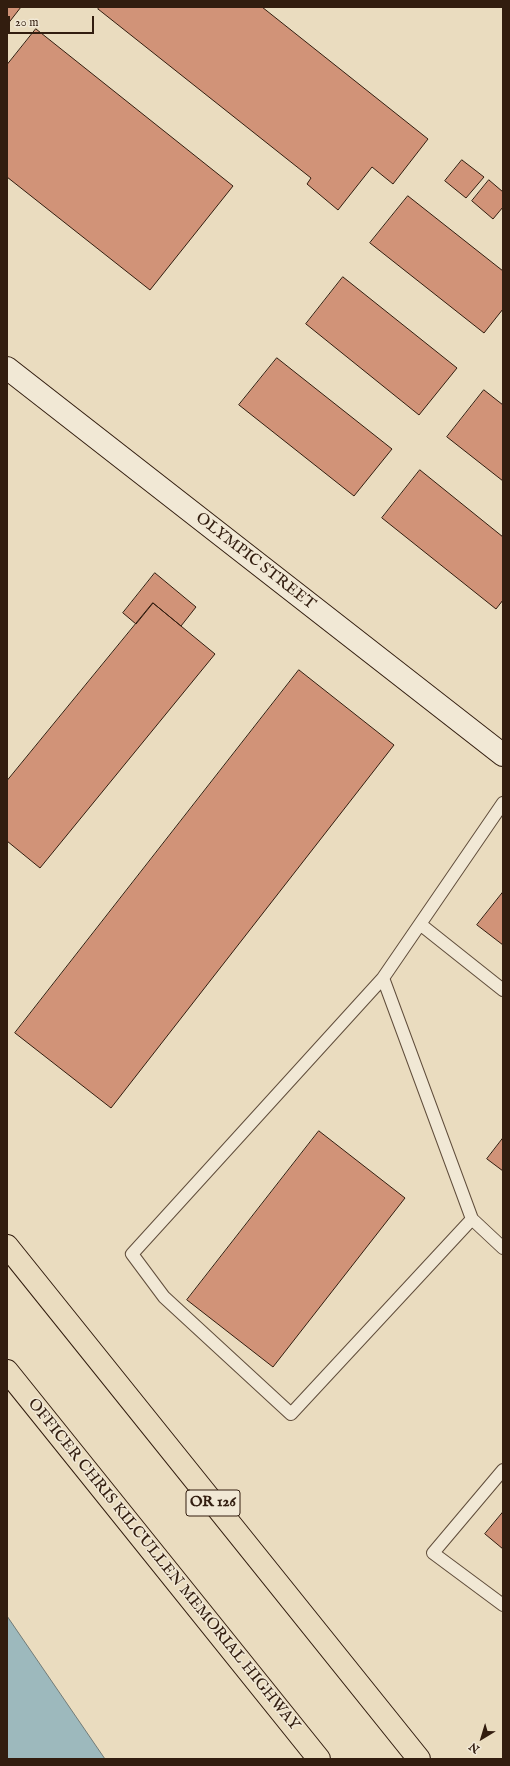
<!DOCTYPE html>
<html>
<head>
<meta charset="utf-8">
<style>
	body { margin:0 }
	#map { position:relative; width:510px; height:1766px; overflow:hidden; background:#eadcbf; font-family:"IM FELL English",serif }
	canvas { display:block }
	.frame { position:absolute; inset:0; border:8px solid #321d0f; pointer-events:none }
	.north { position:absolute; left:462px; top:1718px; width:40px; height:40px; -webkit-text-stroke:3px #f1e8d5; paint-order:stroke; rotate:218deg; font-size:11px; font-weight:700; line-height:16px; text-align:center; color:#321d0f }
	.north::after { content:''; display:block; margin:auto; width:14px; height:18px; background:#321d0f; clip-path:polygon(50% 0,100% 100%,50% 72%,0 100%) }
	.scale { position:absolute; left:8px; top:16px; width:86px; height:18px; box-sizing:border-box; border:2px solid #321d0f; border-top:0; padding-left:5px; font-size:12px; line-height:14px; white-space:nowrap; color:#321d0f; -webkit-text-stroke:3px #f1e8d5; paint-order:stroke }
</style>
</head>
<body>
<div id="map">
<canvas width="510" height="1766"></canvas>
<div class="frame"></div>
<div class="north">N</div>
<div class="scale">20 m</div>
</div>
<script>
const g = document.querySelector('canvas').getContext('2d');
g.lineJoin = 'round';
function fill(path, color) {
  g.fillStyle = color;
  g.fill(path, 'evenodd');
}
function trace(path, color, width, dash) {
  g.strokeStyle = color;
  g.lineWidth = width;
  g.lineCap = dash ? 'butt' : 'round';
  g.setLineDash(dash || []);
  g.stroke(path);
}
function label(font, color, halo, rows, align = 'center') {
  g.font = font + ' "IM FELL English",serif';
  g.lineWidth = 3;
  g.setLineDash([]);
  g.textBaseline = 'middle';
  g.strokeStyle = halo;
  g.fillStyle = color;
  for (const [text, x, y, turn = 0] of rows) {
    g.save();
    g.translate(x, y);
    g.rotate((+turn || 0) * Math.PI / 180);
    g.textAlign = isNaN(turn) ? turn : align;
    if (halo) g.strokeText(text, 0, 0);
    g.fillText(text, 0, 0);
    g.restore();
  }
}
const water = new Path2D(`
	M7 1616 105 1759H7Z`);
fill(water, '#9db9bd');
trace(water, '#727b77', 1);
const building = new Path2D(`
	M7 7H21L7 25Z
	M100 7H262L428 139 393 184 372 167 338 210 307 184 311 178 98 9Z
	M36 29 233 186 150 290 7 177V65Z
	M462 160 484 177 466 198 445 181Z
	M489 180 503 192V207L493 219 472 201Z
	M408 196 503 271V309L484 333 370 243Z
	M343 277 457 368 419 415 306 324Z
	M277 358 392 449 354 496 239 405Z
	M484 390 503 405V481L447 437Z
	M420 470 503 537V600L496 609 382 518Z
	M155 573 196 607 181 626 153 603 136 624 123 613Z
	M153 603 215 654 40 868 7 841V781Z
	M299 670 394 745 111 1108 15 1033Z
	M503 892V945L477 925Z
	M319 1131 405 1198 273 1367 187 1300Z
	M503 1138V1171L487 1159Z
	M503 1512V1549L485 1534Z`);
fill(building, '#d19378');
trace(building, '#321d0f', 1);
const lane = new Path2D(`
	M503 803 383 978 472 1219 503 1248
	M420 924 503 990
	M383 978 132 1254 164 1297 291 1414 472 1219
	M503 1470 433 1553 503 1605`);
const secondary = new Path2D(`
	M7 368 503 755`);
const highway = new Path2D(`
	M7 1246 419 1759
	M7 1371 319 1759`);
trace(lane, '#604d3b', 14);
trace(secondary, '#321d0f', 24);
trace(highway, '#321d0f', 24);
trace(lane, '#f1e8d5', 12);
trace(secondary, '#f1e8d5', 22);
trace(highway, '#eadcbf', 22);
for (const [x, y, w] of [
	[213,1503,54]
]) {
  const box = new Path2D();
  box.roundRect(x - w / 2, y - 13, w, 26, 3);
  g.fillStyle = '#f1e8d5';
  g.fill(box);
  trace(box, '#321d0f', 1);
}
label('bold 15px', '#321d0f', null, [
	["OR 126",213,1503]
]);
label('16px', '#321d0f', '#f1e8d5', [
	["OLYMPIC STREET",255,562,38],
	["OFFICER CHRIS KILCULLEN MEMORIAL HIGHWAY",163,1565,51]
]);
</script>
</body>
</html>
